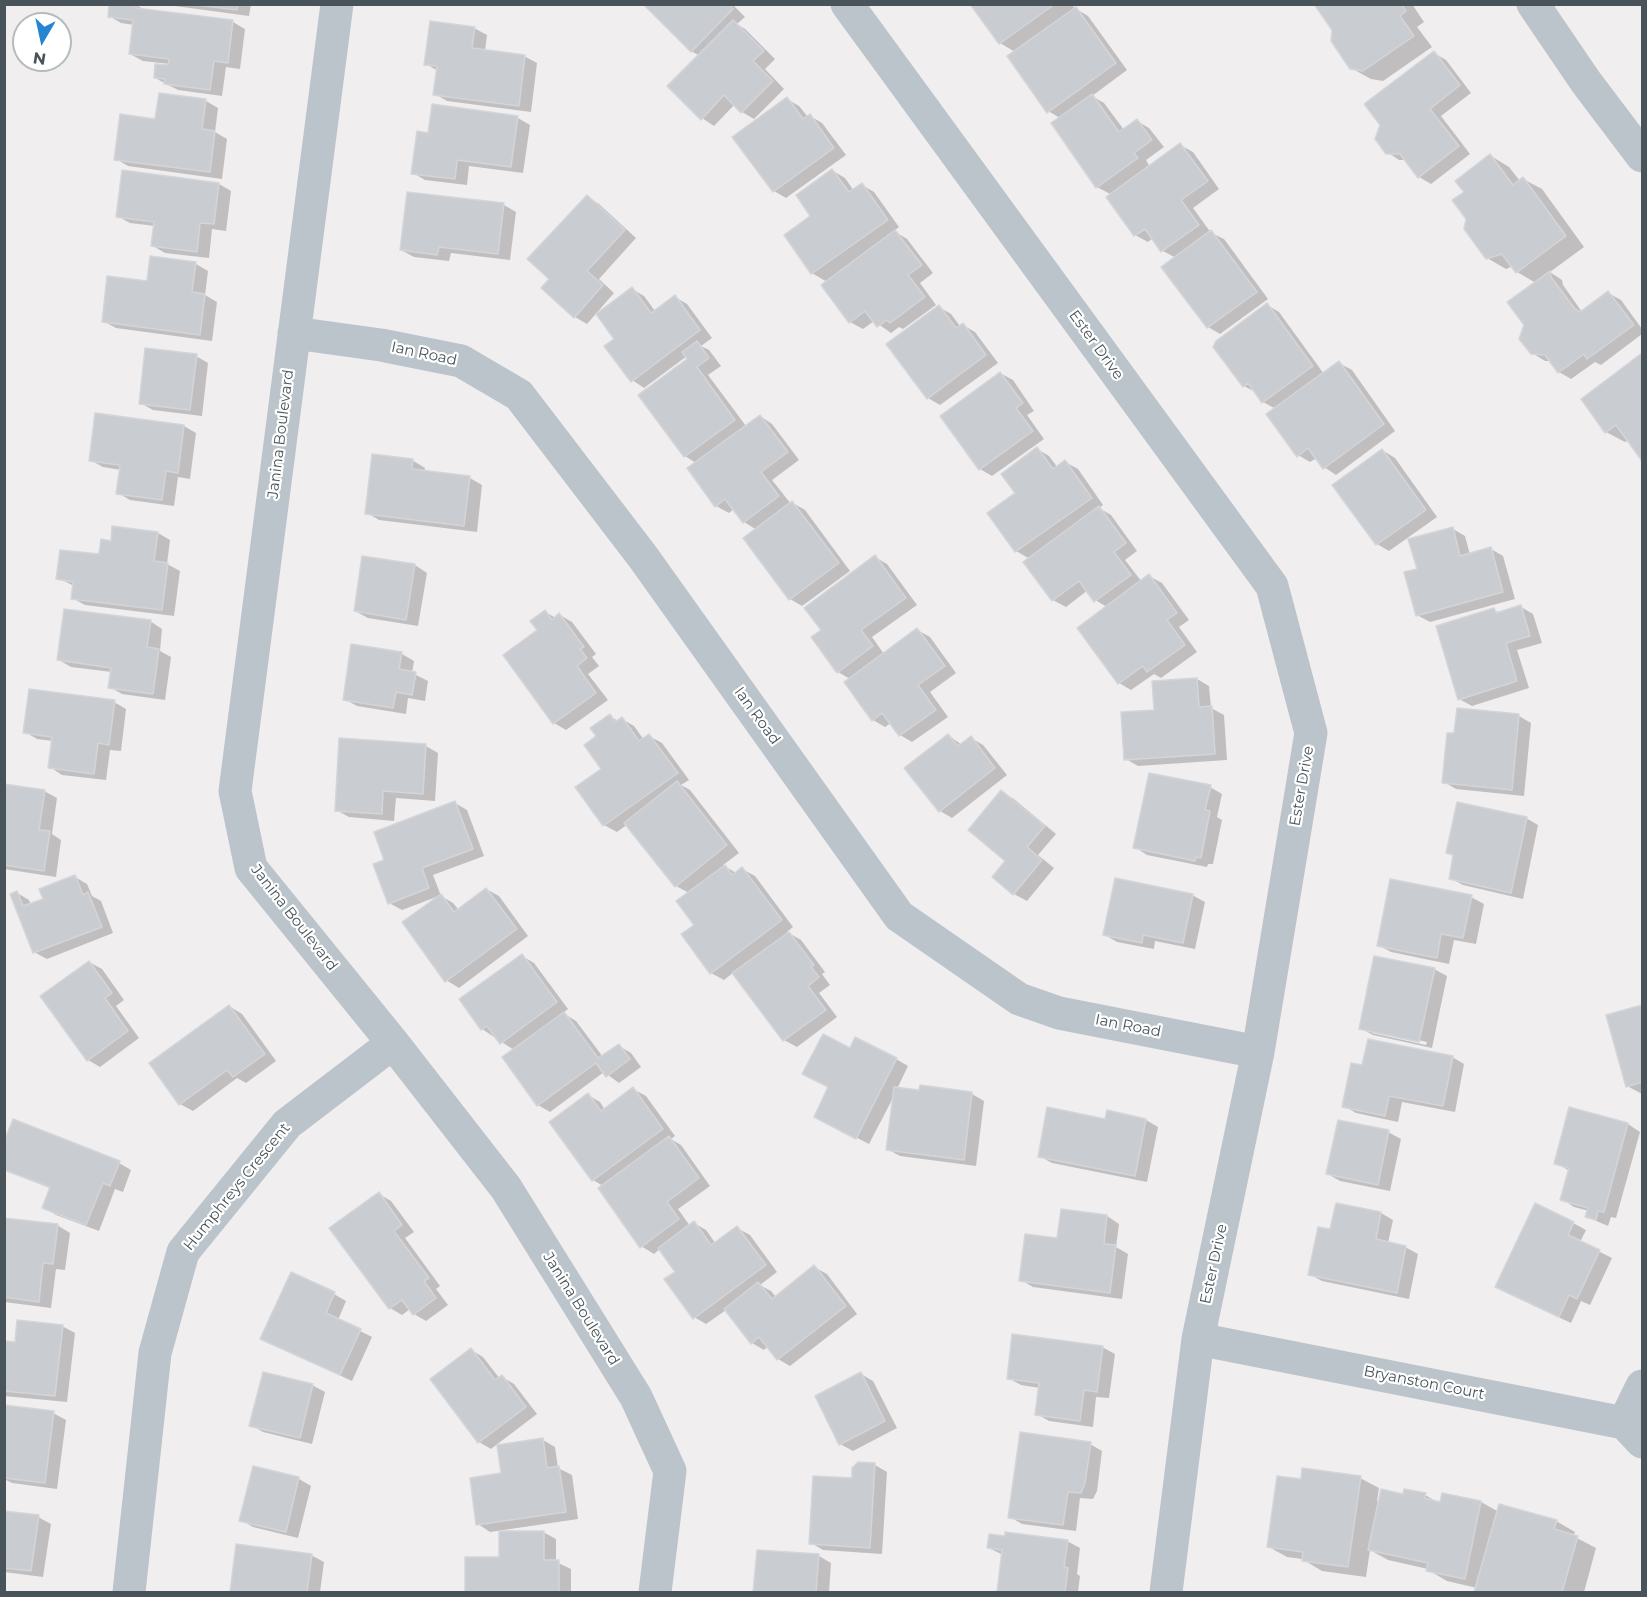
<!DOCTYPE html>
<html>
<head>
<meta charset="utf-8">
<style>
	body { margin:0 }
	#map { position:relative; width:1647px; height:1597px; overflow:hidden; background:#f1eeef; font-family:Montserrat,sans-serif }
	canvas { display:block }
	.frame { position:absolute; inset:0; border:6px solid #48545a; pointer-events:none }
	.north { position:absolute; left:12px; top:12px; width:60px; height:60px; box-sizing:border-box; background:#fff; border:2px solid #b6bbbd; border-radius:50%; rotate:189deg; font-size:16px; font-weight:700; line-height:24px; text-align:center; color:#48545a }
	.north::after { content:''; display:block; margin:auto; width:21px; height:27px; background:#2784d2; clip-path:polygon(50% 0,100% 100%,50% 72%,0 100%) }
</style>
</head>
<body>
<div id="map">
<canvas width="1647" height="1597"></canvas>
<div class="frame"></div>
<div class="north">N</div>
</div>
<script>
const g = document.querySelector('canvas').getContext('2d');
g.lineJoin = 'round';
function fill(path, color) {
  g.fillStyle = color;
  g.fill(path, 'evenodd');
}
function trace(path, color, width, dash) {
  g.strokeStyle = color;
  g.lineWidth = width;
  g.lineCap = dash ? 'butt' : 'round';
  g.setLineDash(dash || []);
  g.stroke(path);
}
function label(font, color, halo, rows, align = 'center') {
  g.font = font + ' Montserrat,sans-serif';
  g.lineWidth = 4.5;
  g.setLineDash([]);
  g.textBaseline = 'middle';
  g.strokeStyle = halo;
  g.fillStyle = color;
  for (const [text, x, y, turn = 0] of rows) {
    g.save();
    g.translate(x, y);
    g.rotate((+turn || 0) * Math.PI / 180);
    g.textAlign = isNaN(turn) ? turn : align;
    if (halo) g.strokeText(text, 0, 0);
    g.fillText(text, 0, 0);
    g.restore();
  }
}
fill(new Path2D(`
	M160 4H251L249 16Z
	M645 4H732L745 17 737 24 745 29 775 59 765 69 784 89 754 119 742 112 735 104 714 126 702 118 700 56 691 51Z
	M972 4H1077L1073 7 1088 16 1127 70 1092 96 1104 103 1124 130 1137 121 1149 128 1164 147 1146 160 1150 167 1180 145 1193 152 1219 189 1193 208 1211 233 1224 239 1268 299 1220 334 1208 327 1176 258 1163 251 1153 238 1148 242 1135 235 1112 195 1097 187 1060 118 1048 111 1015 52 1000 43Z
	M1316 4H1412L1424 22 1417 27 1432 47 1383 81 1371 79 1351 68 1334 30Z
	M136 5 145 10 233 22 245 29 240 69 226 67 222 96 178 90 155 78 169 67 170 64 143 61 130 54 134 25 121 23 109 16Z
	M474 28 487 35 485 51 524 56 537 63 531 112 447 101 435 94 438 71 426 64Z
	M1434 53 1446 60 1471 93 1441 116 1470 154 1431 184 1419 177 1406 160H1399L1387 152Z
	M160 95 206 101 218 108 215 132 227 139 222 179 128 166 116 159 156 120Z
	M787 99 799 106 808 117 810 116 822 123 846 155 786 198 774 191Z
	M518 118 530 125 523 173 469 166 467 185 425 180 413 173 430 134Z
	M1491 156 1509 167 1520 181 1523 179 1542 189 1584 247 1550 272 1562 280 1563 285 1582 312 1608 293 1621 300 1642 329V334L1601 365 1595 362 1571 379 1559 372 1551 361H1545L1532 353 1536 283 1517 272 1513 266 1506 269 1487 258 1467 218 1466 192Z
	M833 171 845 178 854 191 862 185 874 192 899 227 894 231 907 239 933 273 920 283 936 305 903 329 899 327 891 333 874 321 863 329 850 322 827 282 812 273 786 236 812 217Z
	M219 184 231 191 226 231 212 229 209 258 165 253 153 246 155 226 130 223 117 216Z
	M408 193 504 205 516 212 510 260 451 253 449 261 414 257 401 250Z
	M587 197 599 204 636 238 599 279 614 293 587 324 575 317 551 279Z
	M196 264 208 271 205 295 217 302 212 341 116 328 103 321 148 283Z
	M632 289 644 296 655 311 675 297 687 304 712 338 701 346 709 350 721 366 708 375 746 426 760 416 772 424 799 460 772 480 791 504 793 503 805 510 850 571 802 606 790 599 757 530 744 522 734 509 729 513 716 506 696 463 685 456 640 396 689 359 687 356 644 388 632 380 617 339Z
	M1267 305 1279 312 1324 374 1339 363 1352 370 1395 431 1336 475 1324 467 1317 458 1310 462 1298 455 1276 409 1263 402 1257 393 1244 386Z
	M939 307 951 314 960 326 963 325 975 332 998 363 940 405 928 398Z
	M1642 355V458L1629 440 1625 442 1606 432 1583 399Z
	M196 356 208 363 202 416 153 410 140 403Z
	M1000 373 1013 380 1034 411 1027 415 1044 439 992 476 980 469Z
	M97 414 184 426 196 433 190 479 178 477 174 506 130 500 118 493 121 470 103 467 90 460Z
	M1037 449 1049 456 1058 468 1065 462 1078 469 1103 505 1099 508 1111 515 1137 551 1125 560 1142 582 1149 576 1162 583 1189 620 1179 627 1197 652 1161 678 1154 674 1131 690 1119 683 1107 607 1095 600 1088 590 1066 607 1053 600 1030 559 1016 551 1017 493Z
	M1382 450 1395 458 1437 517 1389 551 1377 544Z
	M412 460 425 468 424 472 470 478 482 485 477 532 379 520 367 513Z
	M1453 529 1465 536 1470 555 1491 549 1503 556 1515 599 1430 622 1417 615 1418 570Z
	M158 533 170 540 167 564 180 571 174 616 85 605 72 598 74 586 58 578 100 556 112 543Z
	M875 557 887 564 917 605 872 637 884 654 917 630 930 637 956 673 930 692 948 717 912 742 900 735 891 723 885 727 873 720 850 679 838 672 823 630Z
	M415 565 427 573 418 626 368 618 355 611Z
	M1521 607 1533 614 1542 643 1517 650 1529 688 1472 706 1459 699 1494 610 1500 613Z
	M545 612 556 618 560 615 572 622 596 654 592 657 599 666 588 674 608 700 566 730 554 723 539 631Z
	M150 621 162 629 160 651 171 657 165 700 122 694 110 687 112 672 71 667 59 660Z
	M402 654 414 661 412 673 428 681 425 701 408 698 406 714 357 706 344 699Z
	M1197 679 1209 686 1211 708 1224 715 1227 760 1138 766 1126 759 1155 711Z
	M114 702 126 709 121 751 110 750 106 780 62 775 50 767 53 741 37 739 25 732Z
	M1458 710 1519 716 1531 723 1524 796 1456 789 1444 782 1456 735Z
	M610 716 618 721 622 719 634 726 644 740 649 736 662 743 689 780 681 785 690 790 739 853 723 865 736 873 742 869 755 876 793 927 787 932 801 940 825 972 822 974 830 985 819 993 837 1017 797 1047 784 1040 734 972 724 980 711 973 689 893 676 886 628 824 617 832 604 825 577 787 603 769 598 736Z
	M948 735 962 745 971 738 983 745 1007 775 952 818 940 811Z
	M341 740 426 746 438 753 435 801 396 798 394 821 349 817 336 810Z
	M4 785 44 791 57 798 52 834 61 840 56 877 4 869Z
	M1210 787 1222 794 1217 817 1222 820 1213 864H1208L1207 867 1147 855 1135 847Z
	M1002 792 1014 799 1056 834 1038 855 1054 868 1027 901 1014 894 994 877 1007 861Z
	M455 803 467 810 484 856 433 875 441 896 453 903 459 910 486 889 499 896 528 936 459 988 446 980 439 896 402 910 389 903 386 861Z
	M1526 818 1538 825 1523 899 1463 885 1450 878 1455 856 1448 852Z
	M75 877 87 884 92 896 101 901 113 933 47 959 34 952 17 893 29 900 31 905 45 899Z
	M1192 895 1205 902 1195 949 1155 941 1154 949 1117 942 1105 935Z
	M1471 897 1484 904 1476 944 1454 940 1449 964 1391 952 1378 945Z
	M522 956 534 963 568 1009 563 1013 576 1021 603 1057 619 1046 631 1053 641 1067 619 1083 604 1072 550 1112 538 1105 514 1050 482 1029Z
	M89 962 102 969 124 1000 116 1006 139 1038 100 1067 88 1060Z
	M1434 969 1447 976 1432 1048 1373 1035 1360 1028ZM1372 1030 1427 1042 1426 1045 1372 1033Z
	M229 1006 242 1014 276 1061 246 1083 237 1078 193 1111 180 1104Z
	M1642 1006V1094L1627 1086 1608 1016Z
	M850 1050 896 1059 908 1066 897 1089 921 1092V1087L972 1094 984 1101 976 1166 900 1156 887 1149 894 1096 869 1144 828 1123Z
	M1452 1057 1464 1064 1455 1112 1402 1102 1398 1122 1356 1113 1344 1106 1363 1067Z
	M633 1089 646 1096 675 1136 671 1139 681 1145 710 1186 678 1209 690 1226 694 1223 706 1230 716 1244 737 1228 750 1235 777 1272 760 1285 771 1291 776 1297 814 1267 827 1274 857 1314 790 1366 778 1359 768 1346 764 1350 752 1343 726 1310 706 1324 694 1317 677 1272 660 1249 654 1254 641 1246 603 1186 593 1180 588 1095 600 1102 605 1110Z
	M1146 1120 1158 1127 1147 1182 1052 1163 1039 1156Z
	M1628 1124 1640 1132 1616 1218 1611 1217 1608 1226 1587 1217 1589 1211 1574 1207 1562 1199 1570 1171 1555 1163Z
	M1388 1132 1401 1139 1390 1191 1340 1181 1328 1174Z
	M119 1163 131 1170 123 1192 115 1189 99 1231 56 1215 44 1208 52 1189 4 1170Z
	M379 1194 391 1201 414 1232 405 1238 440 1286 436 1289 448 1305 426 1321 414 1314 410 1309 402 1315 390 1308Z
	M1381 1213 1393 1220 1388 1243 1405 1247 1418 1254 1409 1299 1322 1281 1309 1274Z
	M1107 1216 1119 1224 1116 1247 1128 1254 1122 1299 1033 1287 1021 1280 1059 1239Z
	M4 1219 57 1225 70 1233 65 1270 56 1269 51 1308 4 1302Z
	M1573 1223 1586 1230 1580 1242 1612 1258 1590 1305 1581 1301 1571 1323 1509 1294Z
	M334 1294 346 1301 338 1320 372 1337 352 1381 274 1345Z
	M62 1326 75 1333 67 1402 4 1396V1342L17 1343Z
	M1102 1347 1115 1354 1109 1398 1096 1397 1093 1427 1049 1421 1037 1414 1040 1388 1021 1385 1008 1378Z
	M471 1350 483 1357 500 1379 502 1377 514 1384 537 1414 491 1449 479 1442Z
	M861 1374 873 1381 897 1428 853 1451 840 1444Z
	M312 1385 325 1392 312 1444 263 1432 251 1425Z
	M4 1406 53 1413 66 1420 57 1489 12 1483 4 1479Z
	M543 1440 555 1447 558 1468 572 1475 578 1519 490 1532 478 1524Z
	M1090 1444 1102 1451 1097 1491 1093 1499 1080 1498 1076 1531 1022 1524 1010 1517Z
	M875 1465 887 1472 882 1554 823 1550 811 1543 853 1480Z
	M1360 1478 1379 1488 1377 1501 1425 1495 1441 1504 1443 1494 1481 1502 1499 1512 1556 1521 1575 1532 1573 1536 1596 1548 1584 1592H1477V1588L1447 1581 1428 1570V1569L1388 1560 1370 1550 1366 1577 1322 1571 1302 1559 1287 1557 1269 1547 1302 1481Z
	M299 1479 311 1486 298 1538 253 1527 241 1520Z
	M4 1512 38 1517 51 1524 43 1577 4 1572Z
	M543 1532 556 1539V1562L571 1569V1592H467L466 1558H500Z
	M1067 1541 1080 1548 1077 1574 1080 1576 1078 1592H998L1003 1555 989 1548Z
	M237 1545 311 1555 324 1562 320 1592H231Z
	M758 1551 819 1556 831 1563 829 1592H755Z`), '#0003');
const building = new Path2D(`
	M109 4H136V8L233 20 228 63 214 61 210 90 164 84 165 79 154 78 155 64 168 65 169 59 129 54 133 20 108 17Z
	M189 4H238L237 10Z
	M643 4H729L733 9 691 52Z
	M970 4H1055L999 44Z
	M1314 4H1402L1406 11 1400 16 1414 36 1363 71 1350 69 1331 41 1332 30Z
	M1076 7 1116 63 1047 113 1007 56Z
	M733 20 764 51 753 61 773 81 741 113 724 95 701 120 667 86Z
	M430 21 475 27 472 48 525 55 519 106 433 95 437 66 424 65Z
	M1434 51 1460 85 1430 109 1459 146 1418 178 1400 154H1386L1375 139 1380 125 1364 104Z
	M159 93 206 99 202 129 215 131 210 172 114 160 120 114 155 119Z
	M1092 94 1119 132 1137 119 1152 140 1134 153 1138 158 1096 188 1051 123Z
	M787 97 803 119 810 114 834 148 773 192 732 137Z
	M432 104 518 116 511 167 457 160 455 179 411 174 417 131 428 133Z
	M1180 143 1208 181 1181 200 1199 225 1161 252 1145 229 1134 236 1106 197Z
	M1490 154 1513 185 1523 177 1566 236 1516 273 1502 254 1486 259 1464 229 1466 219 1452 200 1464 192 1455 181Z
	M832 169 849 192 862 183 888 220 811 274 784 235 810 216 796 195Z
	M122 170 219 183 214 224 200 223 197 252 151 246 154 222 116 217Z
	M407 192 504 203 498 254 439 247 437 255 400 250Z
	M587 195 625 230 587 271 603 285 574 318 541 288 549 279 527 259Z
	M895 230 922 265 908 275 925 297 890 323 887 320 877 327 865 311 849 323 821 285Z
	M1211 230 1257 292 1207 328 1161 267Z
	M150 256 196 262 192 292 205 294 200 335 102 322 107 276 147 281Z
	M1550 271 1551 277 1575 309 1580 312 1608 291 1634 325 1587 359 1584 354 1558 373 1545 355 1531 354 1519 339 1524 325 1507 302Z
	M632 287 651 313 675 295 700 330 631 382 604 346 614 339 596 314Z
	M1267 303 1313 366 1262 403 1248 383 1243 387 1213 347 1216 341Z
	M939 305 956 328 963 323 986 355 927 399 886 344Z
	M697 341 709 358 697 367 735 420 684 457 638 395 687 359 682 352Z
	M145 348 197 354 190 410 139 404Z
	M1642 353V461L1616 425 1605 433 1581 399Z
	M1339 361 1384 424 1323 469 1308 448 1297 457 1266 414Z
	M1000 372 1023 403 1016 408 1033 431 979 470 940 416Z
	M95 413 184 425 178 473 166 471 162 500 116 494 120 465 89 461Z
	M760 415 788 452 761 472 779 496 743 523 725 499 715 507 687 468Z
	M1037 447 1053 469 1065 460 1092 498 1015 552 987 513 1015 493 1001 474Z
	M1382 449 1426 510 1376 545 1332 485Z
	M372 454 413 459 412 469 470 476 464 526 365 514Z
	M792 501 839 563 789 600 743 538Z
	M1099 506 1126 543 1114 552 1131 575 1094 602 1079 581 1052 601 1023 562Z
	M112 526 158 532 154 561 168 563 162 610 71 599 73 582 56 579 60 550 99 554 101 539 111 541Z
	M1453 527 1460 556 1491 547 1503 592 1416 616 1404 572 1417 569 1408 539Z
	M875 555 906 598 861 630 873 646 837 673 811 637 821 630 804 608Z
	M362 556 415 564 406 620 354 611Z
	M1149 574 1177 613 1167 620 1185 645 1147 672 1143 666 1118 684 1077 628Z
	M1521 605 1530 636 1506 643 1517 681 1458 700 1436 626 1494 608 1496 613Z
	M64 609 151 620 147 647 159 649 153 694 108 688 111 668 57 660Z
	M545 610 552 620 559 613 584 647 580 649 587 658 577 666 596 693 553 724 503 655 537 630 530 621Z
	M917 628 945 666 918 685 936 710 899 736 882 713 872 721 844 682Z
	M351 644 402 652 399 669 416 672 412 695 396 692 393 708 343 700Z
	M1197 678 1199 707 1212 706 1215 754 1124 760 1121 712 1154 710 1152 681Z
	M29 689 115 700 109 745 98 743 94 774 48 768 52 737 23 733Z
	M1457 708 1519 714 1512 790 1442 783 1447 733H1454Z
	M610 714 615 722 622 717 639 741 649 734 678 773 603 826 575 787 601 769 584 745 596 736 590 728Z
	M948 734 958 746 971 736 995 768 939 812 904 768Z
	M339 738 426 744 423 794 383 791 382 814 335 811Z
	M1149 773 1211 785 1205 810 1210 811 1201 858 1196 857 1195 861 1133 848Z
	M677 781 727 845 675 887 624 823Z
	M4 784 45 790 39 830 50 831 44 871 4 865Z
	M1001 790 1045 826 1027 847 1042 860 1013 895 992 877 1005 861 968 830Z
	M455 801 473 849 422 868 429 888 388 904 373 864 384 860 374 832Z
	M1457 802 1527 817 1511 893 1449 879 1453 855 1446 853Z
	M725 865 732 875 742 867 782 920 710 974 681 934 694 925 676 901Z
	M75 875 83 895 88 892 102 927 33 953 10 894 17 891 23 906 43 899 39 889Z
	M1115 878 1193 894 1183 943 1143 935 1142 943 1103 935Z
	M1390 879 1472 895 1463 938 1441 934 1437 958 1377 946Z
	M486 888 517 929 445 982 402 922 441 894 454 912Z
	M789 932 814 965 811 967 819 977 808 986 826 1010 783 1041 732 973Z
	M522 954 557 1002 500 1044 487 1026 481 1030 459 999Z
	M1374 956 1435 968 1419 1042 1359 1029Z
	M89 961 112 993 105 998 128 1031 87 1061 40 996Z
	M229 1005 265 1054 233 1077 227 1070 179 1105 149 1063Z
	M1642 1005V1082L1626 1087 1606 1015Z
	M564 1012 598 1058 619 1044 630 1059 606 1077 596 1063 537 1106 502 1057Z
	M823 1034 850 1048 855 1037 897 1058 856 1139 814 1117 828 1087 802 1074Z
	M1368 1039 1453 1056 1443 1106 1389 1096 1385 1116 1342 1107 1351 1063 1362 1065Z
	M920 1085 972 1092 964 1160 886 1150 894 1087 919 1090Z
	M633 1087 663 1129 592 1181 549 1122 588 1093 601 1111Z
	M1047 1107 1105 1119 1107 1110 1146 1119 1135 1176 1038 1157Z
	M1569 1107 1628 1123 1604 1212 1598 1211 1596 1220 1585 1217 1588 1208 1560 1200 1569 1168 1554 1164Z
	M13 1119 120 1161 110 1186 103 1183 86 1225 42 1208 50 1187 4 1170V1142Z
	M1338 1120 1389 1130 1378 1185 1326 1174Z
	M669 1136 699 1178 667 1202 679 1219 640 1248 598 1188Z
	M379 1192 402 1225 394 1231 429 1278 424 1281 436 1298 413 1315 402 1300 389 1309 329 1228Z
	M1336 1203 1381 1212 1376 1239 1406 1246 1397 1293 1308 1275 1318 1227 1330 1229Z
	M1535 1203 1574 1222 1568 1235 1600 1250 1577 1299 1569 1295 1559 1317 1495 1287Z
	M1061 1209 1107 1215 1104 1244 1116 1245 1110 1293 1019 1281 1025 1234 1057 1238Z
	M4 1218 58 1224 53 1264 43 1263 39 1302 4 1297Z
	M694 1221 711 1245 737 1226 766 1265 693 1319 664 1279 675 1272 658 1248Z
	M814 1265 846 1306 777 1360 759 1337 751 1344 724 1309 758 1282 772 1299Z
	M291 1272 335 1292 326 1313 361 1329 340 1375 260 1339Z
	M17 1320 63 1325 55 1396 4 1391V1341L15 1342Z
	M1012 1334 1103 1346 1097 1392 1084 1390 1080 1421 1035 1415 1039 1383 1007 1379Z
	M471 1348 495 1380 502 1375 526 1407 478 1443 430 1379Z
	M263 1372 313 1384 300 1438 249 1426Z
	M861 1372 885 1421 839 1445 815 1396Z
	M4 1405 54 1411 45 1483 4 1478Z
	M1020 1432 1091 1442 1085 1483 1081 1493 1068 1492 1063 1525 1008 1518Z
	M543 1438 547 1468 559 1466 566 1512 476 1525 470 1478 501 1473 497 1445Z
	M858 1462 875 1463 870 1548 809 1544 813 1476 852 1478V1468Z
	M253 1466 299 1477 286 1532 239 1521Z
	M1302 1468 1361 1476 1348 1567 1302 1561 1303 1552 1267 1547 1277 1476 1301 1479Z
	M1381 1489 1403 1494 1404 1489 1426 1493 1424 1498 1440 1502 1442 1493 1481 1501 1465 1579 1426 1571 1428 1563 1368 1550Z
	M1499 1504 1557 1520 1554 1529 1578 1536 1562 1592H1474Z
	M4 1511 39 1515 31 1571 4 1568Z
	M499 1531H544V1560H559V1592H465V1557H499Z
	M1005 1532 1068 1540 1064 1567 1068 1568 1065 1592H997L1002 1550 987 1548 989 1534 1005 1536Z
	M236 1544 312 1554 307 1592H230Z
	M757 1550 819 1554 816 1592H753Z`);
fill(building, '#c9ccd1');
trace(building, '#d3d5d9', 1.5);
trace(new Path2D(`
	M337 4 235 791 251 868 393 1043 506 1188 636 1397 670 1471 655 1592
	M847 4 1272 586 1311 733 1258 1052 1198 1339 1166 1592
	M1533 4 1586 82 1642 156
	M294 333 381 345 461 361 519 395 643 557 899 916 1019 999 1059 1013 1258 1052
	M1198 1339 1624 1423 1642 1442
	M1624 1423 1642 1386
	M129 1592 155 1353 183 1252 287 1124 393 1043`), '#bbc4ca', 33);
label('15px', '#48545a', '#fff', [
	["Ester Drive",1096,345,54],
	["Ian Road",424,354,12],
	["Janina Boulevard",281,434,-83],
	["Ian Road",757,716,54],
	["Ester Drive",1302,786,-80],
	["Janina Boulevard",294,918,52],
	["Ian Road",1128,1026,11],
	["Humphreys Crescent",237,1187,-51],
	["Ester Drive",1214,1264,-78],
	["Janina Boulevard",581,1309,58],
	["Bryanston Court",1424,1383,11]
]);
</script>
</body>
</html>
